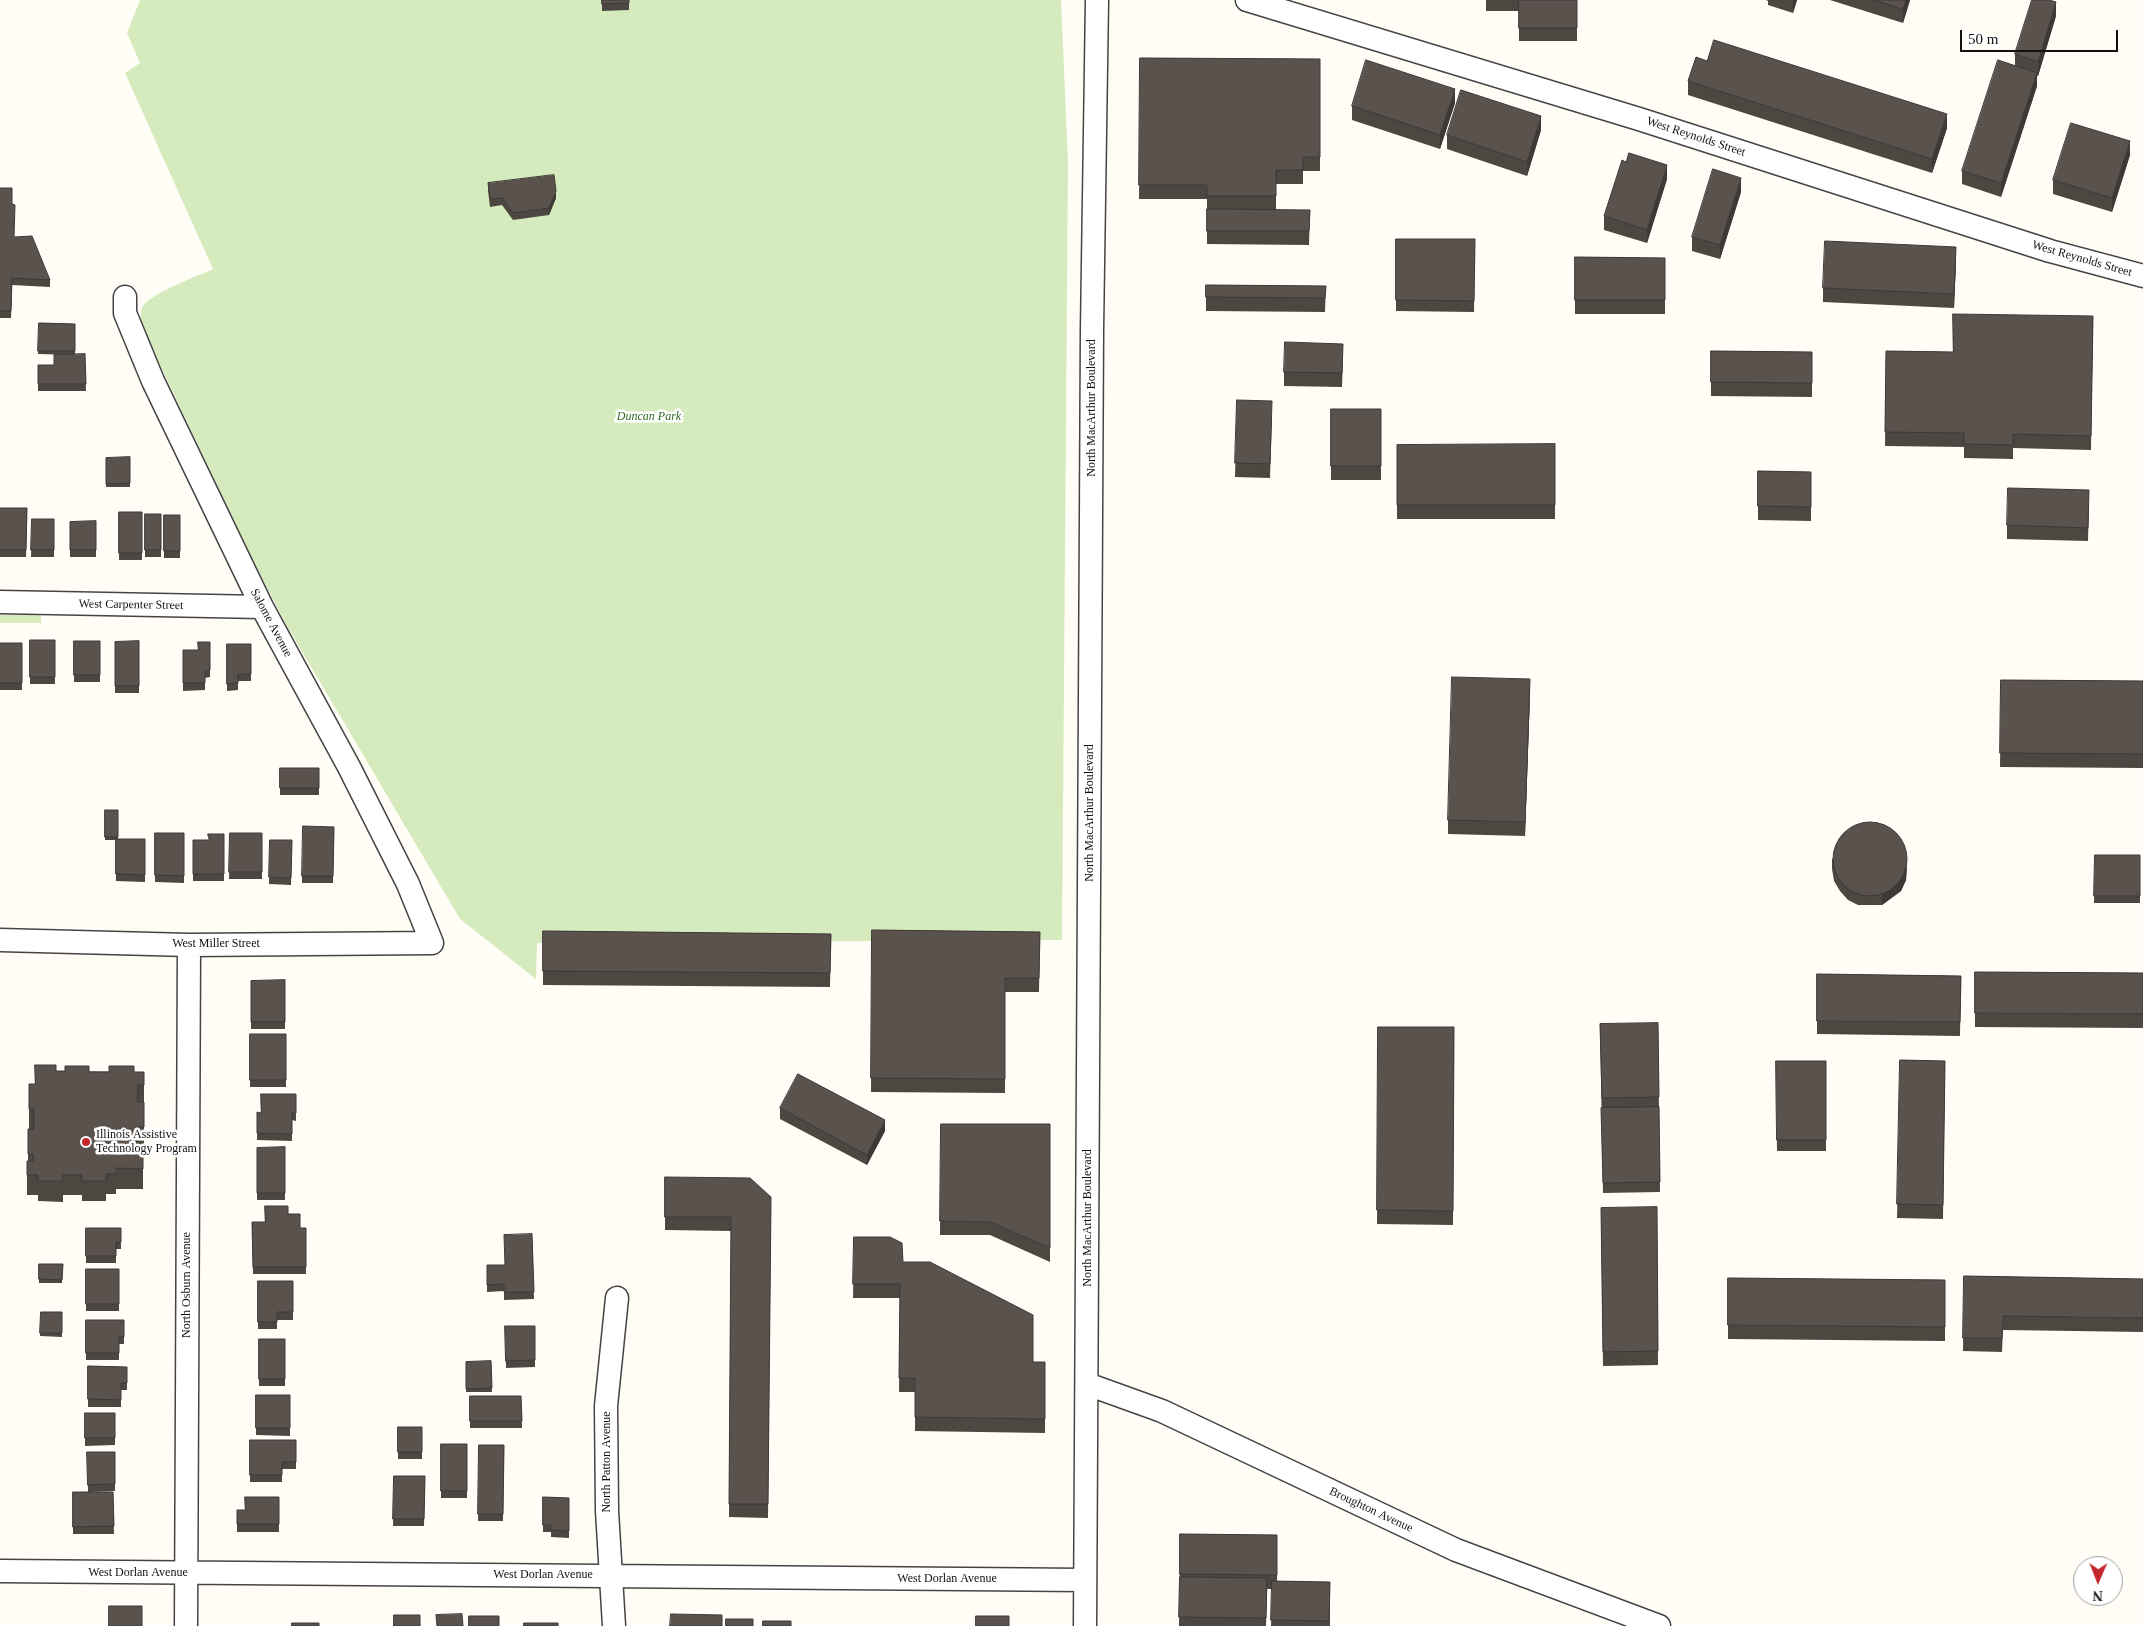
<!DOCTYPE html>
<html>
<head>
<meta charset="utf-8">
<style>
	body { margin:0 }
	#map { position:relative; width:2143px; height:1626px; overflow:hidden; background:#fffdf5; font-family:"Times New Roman",serif }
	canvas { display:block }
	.north { position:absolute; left:2073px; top:1556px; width:50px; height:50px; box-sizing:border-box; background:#fff; border:1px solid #a0a0a0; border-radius:50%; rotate:181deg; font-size:14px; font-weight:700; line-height:20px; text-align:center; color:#111 }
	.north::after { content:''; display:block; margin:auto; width:18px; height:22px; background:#c4262e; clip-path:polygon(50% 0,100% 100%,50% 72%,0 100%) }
	.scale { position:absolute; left:1960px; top:30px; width:158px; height:22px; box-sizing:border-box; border:2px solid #111; border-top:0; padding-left:6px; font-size:15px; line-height:18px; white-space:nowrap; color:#111; -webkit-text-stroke:4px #fff; paint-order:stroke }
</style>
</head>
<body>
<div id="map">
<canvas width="2143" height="1626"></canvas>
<div class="north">N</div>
<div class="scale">50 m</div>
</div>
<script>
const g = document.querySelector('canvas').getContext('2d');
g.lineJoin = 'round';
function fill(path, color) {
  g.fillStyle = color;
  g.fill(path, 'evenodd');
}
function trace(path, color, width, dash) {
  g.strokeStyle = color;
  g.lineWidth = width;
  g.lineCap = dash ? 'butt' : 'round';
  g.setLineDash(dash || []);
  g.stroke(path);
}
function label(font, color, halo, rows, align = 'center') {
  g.font = font + ' "Times New Roman",serif';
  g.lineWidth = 5;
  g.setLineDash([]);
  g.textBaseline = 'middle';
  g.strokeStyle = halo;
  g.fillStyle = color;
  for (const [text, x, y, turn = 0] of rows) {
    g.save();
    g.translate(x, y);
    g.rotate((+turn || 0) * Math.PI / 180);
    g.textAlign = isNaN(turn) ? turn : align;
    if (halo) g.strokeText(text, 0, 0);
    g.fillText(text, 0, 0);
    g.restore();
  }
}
fill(new Path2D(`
	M140 0H1061L1068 163 1062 940 537 943 536 979 460 919 287 626 250 555 144 331C142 323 139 317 142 308 146 295 198 276 213 269L125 73 140 63 127 33Z
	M41 614V623H0V615Z`), '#d5ebbd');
const minor = new Path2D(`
	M1247 0 1639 119 2050 251 2143 276
	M0 602 262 607
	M0 940 189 945 432 943 408 884 349 767 262 607 153 381 125 313V297
	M1087 1384 1162 1411 1456 1550 1659 1626
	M0 1571 1085 1580
	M186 1626 189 945
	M614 1626 607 1511 606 1406 617 1298
	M1085 1626 1092 330 1097 0`);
trace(minor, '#444', 25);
trace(minor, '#fff', 22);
fill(new Path2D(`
	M602 0H629V10L602 11Z
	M1486 0H1577V41H1519V11H1486Z
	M1766 0H1797L1793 13 1768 5V1Z
	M1830 0H1910L1903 23Z
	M2056 16 2038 76H2037V86L2001 197 1962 184V171L2015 65V54Z
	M1140 58 1320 59V171H1303V184H1276V210H1310L1309 245 1207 244V199H1139Z
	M1707 61 1947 128 1932 173 1688 95V81Z
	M1455 103 1440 149 1352 120V106Z
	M1541 130 1527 176 1447 149V135Z
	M2130 155 2112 212 2053 194V180Z
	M1667 179 1647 243 1604 230V216Z
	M488 183 556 198 549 215 513 220 502 205 490 207 488 190Z
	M0 188 12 204 14 237 50 280V287L12 285 11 318H0Z
	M1741 192 1720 259 1692 251V237Z
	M1396 239H1475L1474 312 1396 311Z
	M1575 257 1665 258V314H1575Z
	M1956 261 1954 308 1823 302V288Z
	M1206 285 1326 286 1325 312 1206 311Z
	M2093 316 2091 450 2013 448V459L1964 458V447L1885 446 1886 351 1953 352Z
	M39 323 75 324V355L85 354 86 391H38V365H54L72 355 38 354Z
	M1711 351 1812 352V397L1711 396Z
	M1343 358 1342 387 1284 386V372Z
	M1237 400 1272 415 1270 478 1235 477Z
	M1331 409H1381V480H1331Z
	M1555 444V519H1397V445Z
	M130 457V487H106V458Z
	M1758 471 1811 472V521L1758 520Z
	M2089 504 2088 541 2007 539V525Z
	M0 508H27L26 557H0Z
	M119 512H142V560H119Z
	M145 514H161V557H145Z
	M164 515H180V558H164Z
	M32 519H54V557H31Z
	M96 521V557H70V522Z
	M30 640H55V684H30Z
	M74 641H100V682H74Z
	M139 641V693H115V642Z
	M210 642V677L205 678V690L183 691V650H198Z
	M0 643H22V690H0Z
	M227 644H251V681H238V690L227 691Z
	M2001 680 2143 681V768L2000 767Z
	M1530 693 1525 836 1448 834V820Z
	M280 768H319V795H280Z
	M105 810H118V839H145V882L116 881V840H105Z
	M334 827 333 883H302V876Z
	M155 833H184V883L155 882Z
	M230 833H262V879H229Z
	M224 834V881H193V840H209Z
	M270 840H292L291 885 269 884Z
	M2095 855H2140V903H2094Z
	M1832 859 1907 868 1906 880 1901 891 1882 905H1858L1848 900 1840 891 1834 881 1832 869Z
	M872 930 1040 932 1039 992H1005V1093L871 1092Z
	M543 931 831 934 830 987 543 985Z
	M1975 972 2143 973V1028L1975 1027Z
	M1817 974 1961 976 1960 1036 1817 1034Z
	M285 980V1029H251V981Z
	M1658 1023 1660 1192 1603 1193 1600 1024Z
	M1378 1027H1454L1453 1225 1377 1224Z
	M250 1034H286V1087H250Z
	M1900 1060 1945 1061 1943 1219 1897 1218Z
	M1776 1061H1826V1151H1777Z
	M56 1071 144 1072V1147H136H143V1189H116V1194H106V1201H82V1195H63V1202L38 1201V1195H27V1161H28V1129H29V1084H35Z
	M296 1094V1121L292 1120V1141L257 1140V1112L261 1113Z
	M780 1108 885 1131 867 1165 780 1119Z
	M941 1124H1050V1262L990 1235H940Z
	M285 1147V1200H257V1148Z
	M665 1177 771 1197 768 1518 729 1517 731 1231 665 1230Z
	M1657 1207 1658 1365 1603 1366 1601 1208Z
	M288 1214 300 1228H306V1274H253L252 1222H265Z
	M86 1228H121V1249H116V1263H86Z
	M532 1234 534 1299 504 1300V1291L487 1292V1265H505Z
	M854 1237 903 1262 1033 1362H1045V1433L915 1431V1392H899L900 1298H853Z
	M39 1264H63L62 1283H39Z
	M86 1269H119V1311H86Z
	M1964 1276 2143 1279V1332L2003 1330 2002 1352 1963 1351Z
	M1728 1278 1945 1280V1341L1728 1339Z
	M258 1281H293V1320H277V1329H258Z
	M41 1312H62V1337L40 1336Z
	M86 1320H124V1344H119V1360H86Z
	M505 1326H535V1367L506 1368Z
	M259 1339H285V1386H259Z
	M491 1361 492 1392H466V1362Z
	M88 1366 127 1367V1390H121V1407H88Z
	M256 1395H290V1436L256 1435Z
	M470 1396H521L522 1428H470Z
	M85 1413H115V1445L85 1446Z
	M398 1427H422V1459H398Z
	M250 1440H296V1469H282V1482H250Z
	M441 1444H467V1498H441Z
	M479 1445H504L503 1521H478Z
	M87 1452H115V1491L88 1492Z
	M394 1476H425L424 1526H393Z
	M73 1492H113L114 1534H73Z
	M279 1497V1532H237V1510H245Z
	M543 1497 569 1498V1538L551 1537V1532H543Z
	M1180 1534 1277 1535V1581L1330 1582V1626H1271L1272 1589H1267L1266 1626H1179Z`), '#4d4742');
fill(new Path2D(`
	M1793 0H1797L1793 13Z
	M1906 0H1910L1903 23V9Z
	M2056 2V16L2038 76V62Z
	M2037 73V86L2001 197V183Z
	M1455 89V103L1440 149V135Z
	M1947 114V128L1932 173V159Z
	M1541 116V130L1527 176V162Z
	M2130 141V155L2112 212V198Z
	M1667 165V179L1647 243V230Z
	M1741 178V192L1720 259V245Z
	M556 191V198L549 215V208Z
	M1956 247V261L1954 308V294Z
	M1530 679V693L1525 836V822Z
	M1907 858 1906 880 1901 891 1882 905V894Z
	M885 1120V1131L867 1165V1155Z`), '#3f3936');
const building = new Path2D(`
	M602 0H629V3L602 4Z
	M1519 0H1577V28H1519Z
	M1875 0H1906L1903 9Z
	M2032 0H2049L2056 2 2038 62 2015 54Z
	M1714 40 1947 114 1932 159 1688 81 1696 57 1707 61Z
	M1140 58 1320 59V157H1303V170H1276V196H1207V185H1139Z
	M1366 60 1455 89 1440 135 1352 106Z
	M1998 60 2037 73 2001 183 1962 171Z
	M1461 90 1541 116 1527 162 1447 135Z
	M2071 123 2130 141 2112 198 2053 180Z
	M1629 153 1667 165 1647 230 1604 216 1622 160 1626 162Z
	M1713 169 1741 178 1720 245 1692 237Z
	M554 175 556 191 549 208 513 213 502 198 490 199 488 183Z
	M0 188H12V204L15 205 14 237 32 236 50 280 12 278 11 311H0Z
	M1207 209 1310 210 1309 231H1207Z
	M1396 239H1475L1474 301 1396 300Z
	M1825 241 1956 247 1954 294 1823 288Z
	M1575 257 1665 258V300H1575Z
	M1206 285 1326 286 1325 298 1206 297Z
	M1953 314 2093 316 2091 436 2013 434V445L1964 444V433L1885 432 1886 351 1953 352Z
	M39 323 75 324V351H38Z
	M1285 342 1343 344 1342 373 1284 372Z
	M1711 351 1812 352V383L1711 382Z
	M85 354 86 384H38V365H54V355Z
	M1237 400 1272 401 1270 464 1235 463Z
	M1331 409H1381V466H1331Z
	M1555 444V505H1397V445Z
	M130 457V483L106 484V458Z
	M1758 471 1811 472V507L1758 506Z
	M2008 488 2089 490 2088 528 2007 525Z
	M0 508H27L26 550H0Z
	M119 512H142V553H119Z
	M145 514H161V550H145Z
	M164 515H180V551H164Z
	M32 519H54V550H31Z
	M96 521V550H70V522Z
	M30 640H55V677H30Z
	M74 641H100V675H74Z
	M139 641V686H115V642Z
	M198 642H210V670L205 671V683H183V650H198Z
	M0 643H22V683H0Z
	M227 644H251V674H238V683L227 684Z
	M1452 677 1530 679 1525 822 1448 820Z
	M2001 680 2143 681V754L2000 753Z
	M280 768H319V788H280Z
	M105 810H118V837H105Z
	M1833 859a37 37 0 1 1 74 0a37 37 0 1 1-74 0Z
	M303 826 334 827 333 876H302Z
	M155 833H184V876L155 875Z
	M230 833H262V872H229Z
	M208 834H224V874H193V840H209Z
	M116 839H145V875L116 874Z
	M270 840H292L291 878 269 877Z
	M2095 855H2140V896H2094Z
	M872 930 1040 932 1039 978H1005V1079L871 1078Z
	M543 931 831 934 830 973 543 971Z
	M1975 972 2143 973V1014L1975 1013Z
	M1817 974 1961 976 1960 1022 1817 1021Z
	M285 980V1022H251V981Z
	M1658 1023 1659 1097 1602 1098 1600 1024Z
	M1378 1027H1454L1453 1211 1377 1210Z
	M250 1034H286V1080H250Z
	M1900 1060 1945 1061 1943 1205 1897 1204Z
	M1776 1061H1826V1140H1777Z
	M35 1065H56V1071H65V1066H89V1072H109V1066H134V1072H144V1085H138L137 1102H144V1127H136V1147H143V1169L116 1168V1174H106V1181H82V1175H63V1181H38V1175H27V1161H33V1154H28V1129H34V1109H29V1084H35Z
	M798 1074 885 1120 867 1155 780 1108Z
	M261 1094H296V1113H292V1134L257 1133V1112L261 1113Z
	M1659 1107 1660 1182 1603 1183 1601 1108Z
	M941 1124H1050V1248L990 1222 940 1221Z
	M285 1147V1193H257V1148Z
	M665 1177 750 1178 771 1197 768 1504H729L731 1217H665Z
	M265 1206H288V1214H300V1228H306V1267H253L252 1222H265Z
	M1657 1207 1658 1351 1603 1352 1601 1208Z
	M86 1228H121V1242H116V1256H86Z
	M532 1234 534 1292H504V1284L487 1285V1265H505L504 1235Z
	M854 1237H890L902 1243 903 1262H930L1033 1315V1362H1045V1419L915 1417V1378H899L900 1284H853Z
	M39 1264H63L62 1280 39 1279Z
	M86 1269H119V1304H86Z
	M1964 1276 2143 1279V1318L2003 1316 2002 1338H1963Z
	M1728 1278 1945 1280V1327L1728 1325Z
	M258 1281H293V1312H277V1322H258Z
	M41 1312H62V1333H40Z
	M86 1320H124V1337H119V1353H86Z
	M505 1326H535V1360L506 1361Z
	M259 1339H285V1379H259Z
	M491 1361 492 1388 466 1389V1362Z
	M88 1366 127 1367V1383H121V1400L88 1399Z
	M256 1395H290V1428H256Z
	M470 1396H521L522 1421H470Z
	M85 1413H115V1438H85Z
	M398 1427H422V1452H398Z
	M250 1440H296V1462H282V1475H250Z
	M441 1444H467V1491H441Z
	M479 1445H504L503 1514H478Z
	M87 1452H115V1484L88 1485Z
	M394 1476H425L424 1519H393Z
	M73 1492H113L114 1526 73 1527Z
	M245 1497H279V1524H237V1510H245Z
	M543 1497 569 1498V1531L551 1530V1525H543Z
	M1180 1534 1277 1535V1575L1180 1574Z
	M1180 1577 1267 1578 1266 1618 1179 1617Z
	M1272 1581 1330 1582 1329 1621 1271 1620Z
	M109 1606H142V1626H109Z
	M462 1614 463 1626H437L436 1615Z
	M671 1614 722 1615V1626H670Z
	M394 1615H420V1626H394Z
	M469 1616H499V1626H469Z
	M976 1616H1009V1626H976Z
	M726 1619H753V1626H726Z
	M763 1621H791V1626H763Z
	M292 1623H319V1626H292Z
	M524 1623H558V1626H524Z`);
fill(building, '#5a524d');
trace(building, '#3f3936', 1);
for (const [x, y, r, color] of [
	[86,1142,5,"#c4262e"]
]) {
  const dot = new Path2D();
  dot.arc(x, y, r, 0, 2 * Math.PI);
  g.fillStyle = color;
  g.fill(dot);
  trace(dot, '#fff', 2);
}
label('12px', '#111', '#fff', [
	["West Reynolds Street",1696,137,18],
	["West Reynolds Street",2082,259,16],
	["North MacArthur Boulevard",1092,408,-90],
	["West Carpenter Street",131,605,1],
	["Salome Avenue",271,623,62],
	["North MacArthur Boulevard",1090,813,-90],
	["West Miller Street",216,944],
	["North MacArthur Boulevard",1088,1218,-90],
	["North Osburn Avenue",187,1285,-90],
	["North Patton Avenue",607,1462,-90],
	["Broughton Avenue",1371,1510,25],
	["West Dorlan Avenue",138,1573],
	["West Dorlan Avenue",543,1575],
	["West Dorlan Avenue",947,1579]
]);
label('italic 12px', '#2f6b1f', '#fff', [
	["Duncan Park",649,417]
]);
label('12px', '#111', '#fff', [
	["Illinois Assistive",96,1135],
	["Technology Program",96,1149]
], 'left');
</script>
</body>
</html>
